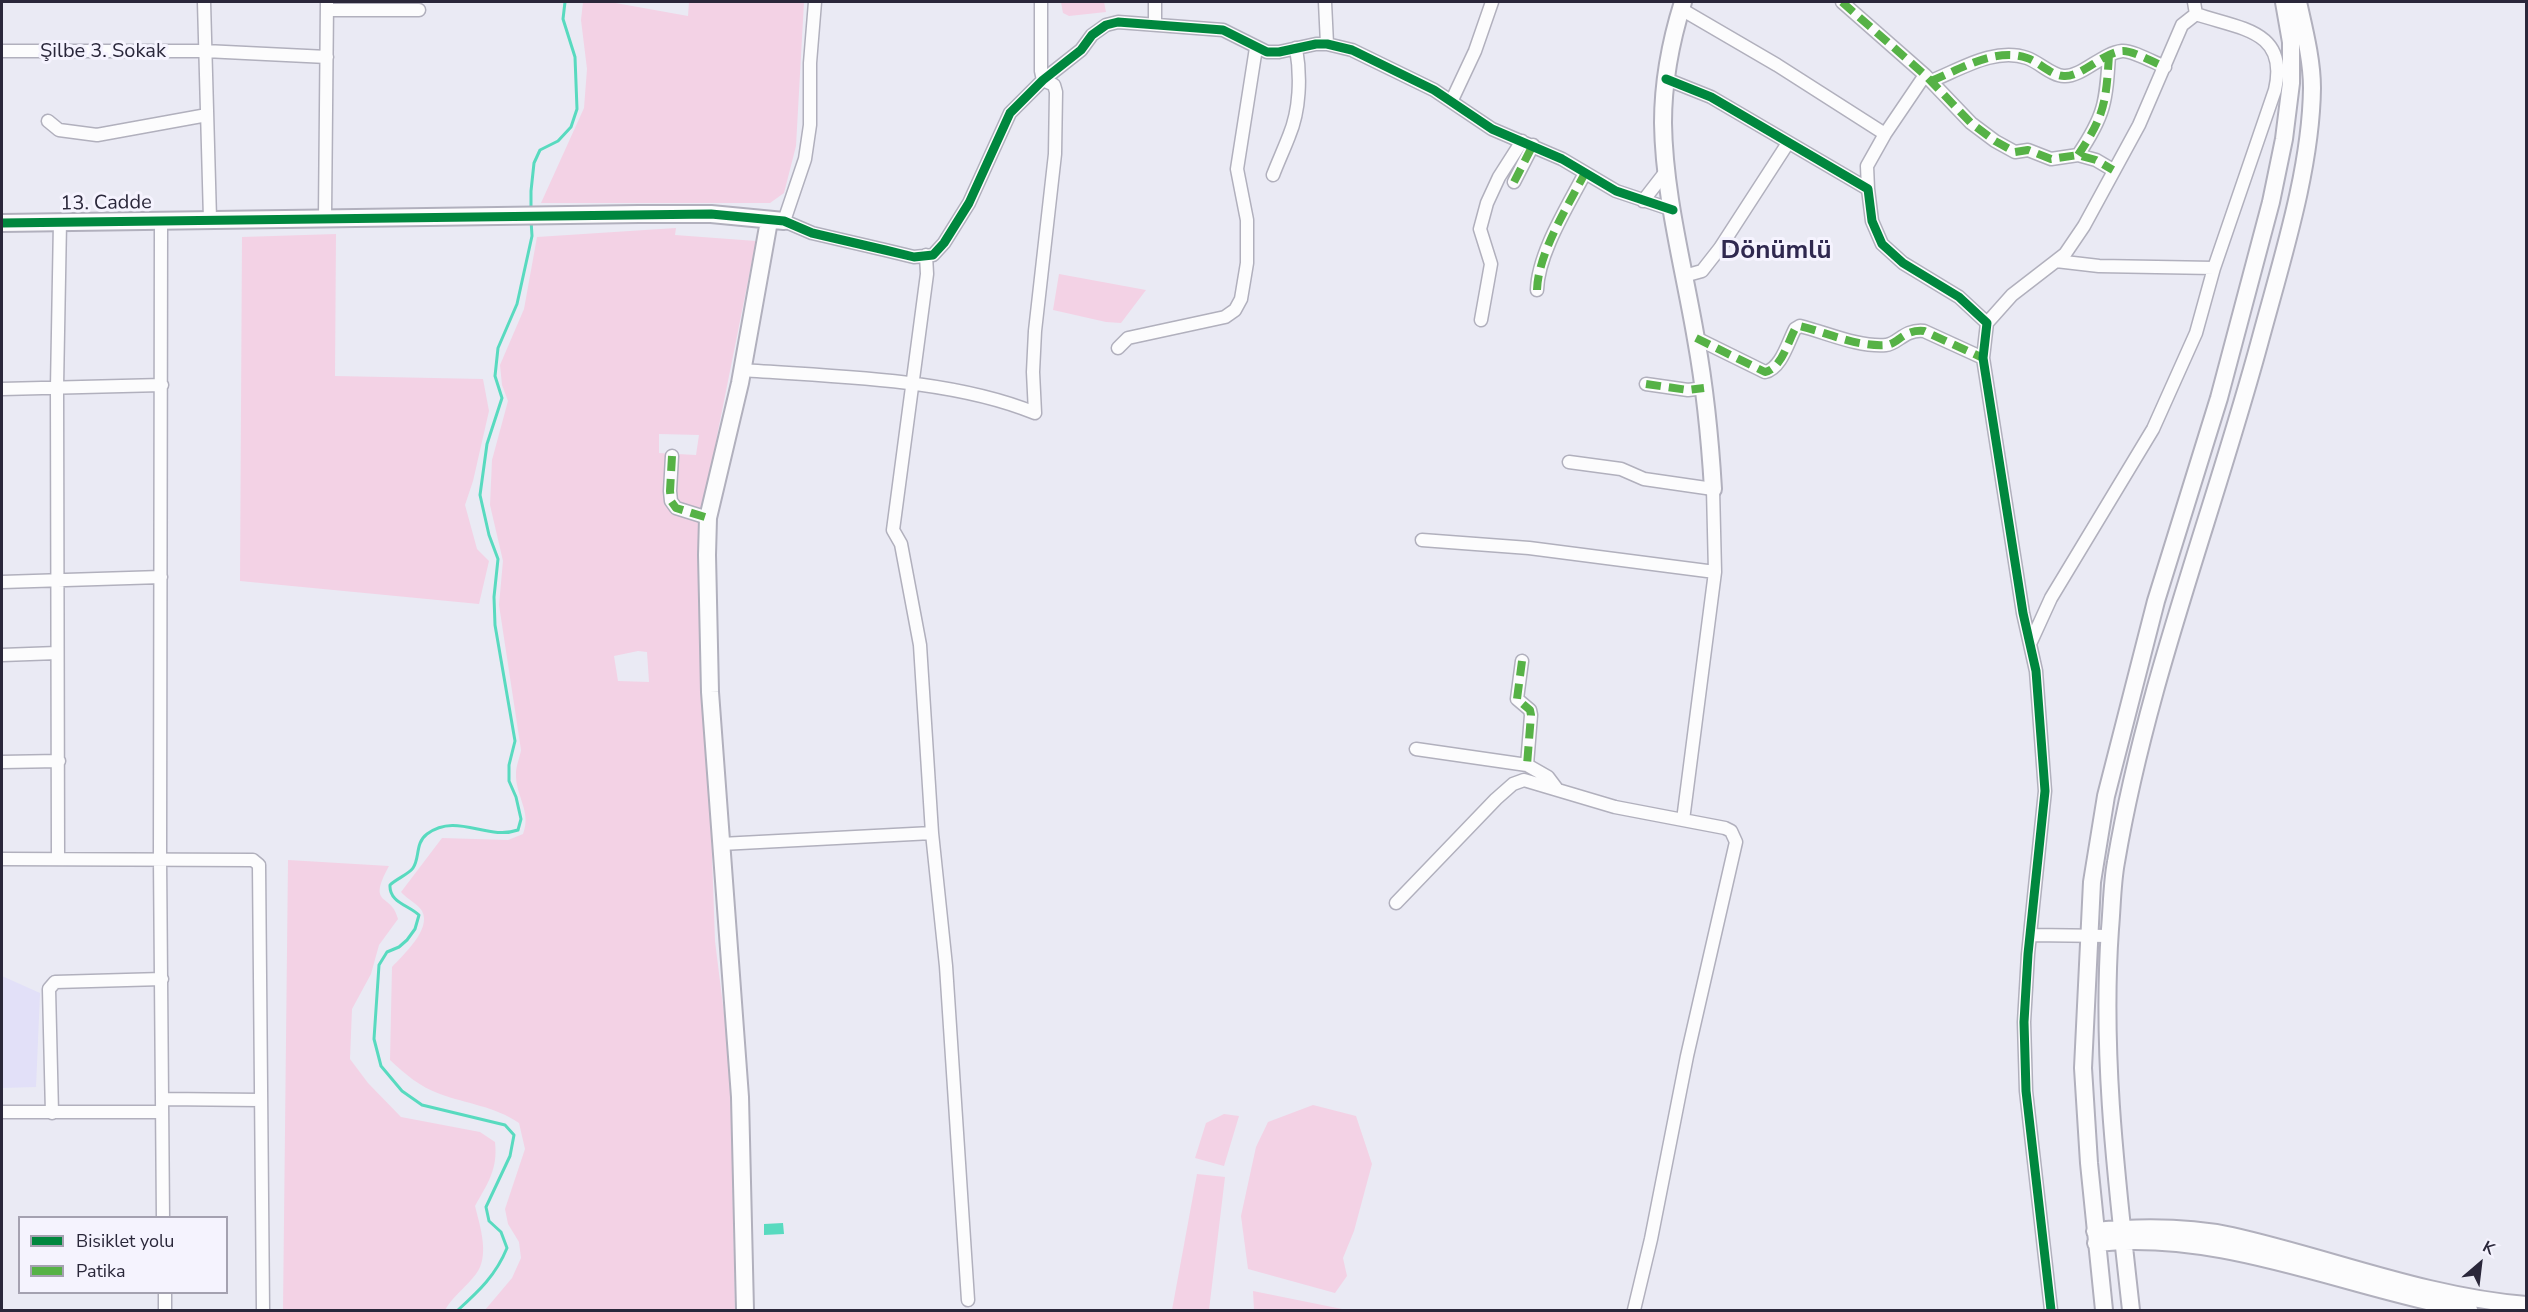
<!DOCTYPE html>
<html>
<head>
<meta charset="utf-8">
<style>
	body { margin:0 }
	#map { position:relative; width:2528px; height:1312px; overflow:hidden; background:#eaeaf4; font-family:"Nunito Sans",sans-serif }
	canvas { display:block }
	.frame { position:absolute; inset:0; border:3px solid #2a273a; pointer-events:none }
	.legend { position:absolute; left:18px; top:1216px; width:210px; height:78px; box-sizing:border-box; background:#f5f3fe; border:2px solid #a4a1b0; margin:0; padding:8px 10px; list-style:none; font-size:18px; color:#2a273a }
	.legend li { display:flex; align-items:center; gap:12px; height:30px }
	.legend b { width:30px; border:2px solid #a4a1b0 }
	.north { position:absolute; left:2450px; top:1234px; width:60px; height:60px; -webkit-text-stroke:4px #f5f3fe; paint-order:stroke; rotate:28deg; font-size:16px; font-weight:700; line-height:24px; text-align:center; color:#2a273a }
	.north::after { content:''; display:block; margin:auto; width:21px; height:27px; background:#2a273a; clip-path:polygon(50% 0,100% 100%,50% 72%,0 100%) }
</style>
</head>
<body>
<div id="map">
<canvas width="2528" height="1312"></canvas>
<div class="frame"></div>
<ul class="legend">
<li><b style="height:8px;background:#00873e"></b>Bisiklet yolu</li>
<li><b style="height:8px;background:#56b246"></b>Patika</li>
</ul>
<div class="north">K</div>
</div>
<script>
const g = document.querySelector('canvas').getContext('2d');
g.lineJoin = 'round';
function fill(path, color) {
  g.fillStyle = color;
  g.fill(path, 'evenodd');
}
function trace(path, color, width, dash) {
  g.strokeStyle = color;
  g.lineWidth = width;
  g.lineCap = dash ? 'butt' : 'round';
  g.setLineDash(dash || []);
  g.stroke(path);
}
function label(font, color, halo, rows, align = 'center') {
  g.font = font + ' "Nunito Sans",sans-serif';
  g.lineWidth = 6;
  g.setLineDash([]);
  g.textBaseline = 'middle';
  g.strokeStyle = halo;
  g.fillStyle = color;
  for (const [text, x, y, turn = 0] of rows) {
    g.save();
    g.translate(x, y);
    g.rotate((+turn || 0) * Math.PI / 180);
    g.textAlign = isNaN(turn) ? turn : align;
    if (halo) g.strokeText(text, 0, 0);
    g.fillText(text, 0, 0);
    g.restore();
  }
}
fill(new Path2D(`
	M2 976 40 993 36 1087 2 1088Z`), '#e2e0f8');
fill(new Path2D(`
	M583 2H610L688 16 689 2H804L796 146 784 193 770 203H541L584 108 587 69 581 20Z
	M1061 2H1104L1106 12 1069 16 1063 13Z
	M676 228 675 235 756 241 717 436 698 553 704 628 715 941 728 1046 733 1110 732 1165 735 1310H485L512 1278 521 1258 519 1242 508 1224 505 1209 525 1149 519 1123C494 1106 467 1104 440 1094 420 1087 405 1074 390 1060L392 967C403 955 432 929 422 911 418 904 407 899 401 892L442 838 508 840 523 834C532 811 515 796 516 773 516 766 520 757 521 750L499 605 503 561 490 505 492 460 508 401 502 385 500 365 524 309 537 237ZM659 434 699 435 696 455 659 453ZM638 651 647 652 649 682 618 681 614 656Z
	M336 234 335 376 483 379 489 411 473 481 465 505 477 549 489 561 479 604 240 581 242 237Z
	M1059 274 1146 290 1121 323 1106 322 1053 310Z
	M288 860 389 866C366 908 392 892 398 919L379 945 371 974 352 1009 350 1059 368 1083 401 1117 480 1132 495 1142C498 1169 488 1183 475 1206 480 1226 490 1256 476 1274 466 1287 453 1296 445 1310H283Z
	M1313 1105 1356 1116 1372 1164 1354 1231 1343 1258 1347 1276 1335 1293 1248 1269 1241 1216 1256 1147 1268 1122Z
	M1224 1114 1239 1116 1224 1166 1195 1158 1206 1123Z
	M1197 1174 1225 1177 1209 1310H1172Z
	M1253 1291 1342 1309 1341 1310H1254Z`), '#f3d2e5');
fill(new Path2D(`
	M783 1223 784 1234 764 1235V1224Z`), '#58dabf');
trace(new Path2D(`
	M531 210V191L534 163 540 150 558 141 571 127 577 109 575 57 563 19 565 2
	M458 1310C479 1291 496 1275 507 1248L501 1232 489 1221 486 1207 510 1156 514 1135 505 1125 422 1105 402 1091 381 1066 374 1039 379 965 387 952 399 947 407 940 415 929 419 915C408 905 389 902 390 885 396 879 409 874 413 868 420 858 415 843 427 834 457 812 487 841 518 830L521 819 516 797 509 781V765L515 741 495 625 494 597 498 559 489 535 480 495 487 444 502 398 495 376 498 348 517 304 532 236 531 220`), '#58dabf', 3);
const street = new Path2D(`
	M204 2 210 219
	M815 2 810 63V125L805 159 784 221 812 233 885 250 914 257 933 255 944 243 969 203 1010 113 1043 80 1081 50 1092 35 1106 25 1118 22 1223 30 1267 52H1279L1316 44H1327L1352 50 1434 90 1492 129 1562 159 1616 191 1673 210
	M1155 2V23
	M1325 2 1327 44
	M1842 2 1925 75 1971 123 1995 141 2015 152 2028 150 2051 159 2078 155 2096 160 2113 170
	M1681 9 1777 65 1885 134
	M327 10H419
	M2 51H205L327 57
	M1666 79 1711 97 1868 189 1872 221 1882 244 1903 263 1959 297 1987 323 1983 358 2023 613 2036 671 2045 791 2028 954 2024 1022 2026 1091 2051 1310
	M1931 81C1961 69 1995 47 2027 58 2039 62 2052 76 2064 76 2082 77 2102 53 2122 51 2132 50 2155 63 2165 67
	M1452 100 1475 51 1492 2
	M48 121 59 130 97 135 207 115
	M2078 155C2105 115 2106 102 2109 55
	M1273 175C1278 162 1284 149 1289 136 1300 110 1301 76 1296 48
	M1514 182 1533 145
	M1868 189 1867 166 1885 134 1925 75
	M1643 201 1667 170
	M325 217 327 2
	M161 221 160 859 163 1218
	M926 255 927 274 893 530 901 544 920 645 932 833 946 966 968 1300
	M2056 261 2065 254 2084 226 2139 125 2182 25 2196 14
	M1684 276 1702 271 1720 248 1788 143
	M1537 290C1538 253 1568 206 1585 173
	M1481 320 1491 264 1480 229 1487 203 1499 177 1522 141
	M1987 323 2012 295 2056 261 2099 266 2214 268
	M1696 338 1765 372C1781 369 1788 342 1795 329L1800 326C1828 333 1857 347 1886 345 1898 344 1904 329 1924 331L1983 358
	M1118 348 1128 338 1225 317 1235 310 1241 299 1247 263V220L1237 169 1256 48
	M743 370C834 377 950 378 1035 413L1033 372 1035 331 1055 154 1056 92 1054 85 1043 80 1041 71V2
	M1646 384 1688 390 1704 388
	M2 389 162 385
	M672 456 670 491 671 501 676 508 708 518
	M1569 462 1621 469 1644 479 1713 489 1715 572 1683 820 1725 828 1731 831 1736 842 1687 1056 1651 1239 1634 1310
	M1422 540 1529 548 1715 572
	M2 582 161 577
	M2030 644 2051 598 2153 429 2196 333 2214 268 2275 90C2289 30 2240 29 2196 14L2194 2
	M2 655 57 653
	M1522 661 1517 699 1530 710 1531 715 1527 765
	M1416 749 1527 765 1548 777 1557 789
	M2 762 59 761
	M721 844 932 833
	M58 858 57 387 60 222
	M2 859 253 860 259 865 263 1310
	M1396 903 1496 799 1513 784 1524 780 1615 807 1683 820
	M2030 935 2110 936
	M163 1099 260 1100
	M2 1112H162
	M52 1113 49 989 55 982 162 979
	M165 1292V1310`);
const secondary = new Path2D(`
	M1683 2C1671 40 1663 82 1663 123 1664 195 1684 268 1696 339 1705 389 1710 438 1713 489
	M2 223 639 214H711L784 221
	M2095 1231C2139 1227 2189 1227 2232 1236 2330 1258 2426 1297 2526 1305
	M2096 1243C2222 1229 2347 1288 2469 1310
	M745 1310 740 1097 710 692 707 555 708 518 740 383 769 221
	M2104 1310 2089 1163 2083 1068 2092 882 2106 796 2156 601 2219 398 2271 202 2284 139 2291 83V42L2284 2
	M2131 1310C2117 1183 2101 1057 2110 929 2112 907 2112 883 2116 862 2146 683 2214 512 2261 337 2282 259 2311 169 2312 88 2312 60 2304 29 2298 2`);
trace(street, '#b1b0bd', 15);
trace(secondary, '#b1b0bd', 20);
trace(street, '#fcfcfd', 12);
trace(secondary, '#fcfcfd', 16);
trace(new Path2D(`
	M1842 2 1925 75 1971 123 1995 141 2015 152 2028 150 2051 159 2078 155 2096 160 2113 170
	M1931 81C1961 69 1995 47 2027 58 2039 62 2052 76 2064 76 2082 77 2102 53 2122 51 2132 50 2155 63 2165 67
	M2078 155C2105 115 2106 102 2109 55
	M1514 182 1533 145
	M1537 290C1538 253 1568 206 1585 173
	M1696 338 1765 372C1781 369 1788 342 1795 329L1800 326C1828 333 1857 347 1886 345 1898 344 1904 329 1924 331L1983 358
	M1646 384 1688 390 1704 388
	M672 456 670 491 671 501 676 508 708 518
	M1522 661 1517 699 1530 710 1531 715 1527 765`), '#56b246', 8, [15, 8]);
trace(new Path2D(`
	M1666 79 1711 97 1868 189 1872 221 1882 244 1903 263 1959 297 1987 323 1983 358 2023 613 2036 671 2045 791 2028 954 2024 1022 2026 1091 2051 1310
	M2 223 711 214 784 221 812 233 885 250 914 257 933 255 944 243 969 203 1010 113 1043 80 1081 50 1092 35 1106 25 1118 22 1223 30 1267 52H1279L1316 44H1327L1352 50 1434 90 1492 129 1562 159 1616 191 1673 210`), '#00873e', 9);
label('20px', '#2a273a', '#f5f3fe', [
	["Şilbe 3. Sokak",103,52],
	["13. Cadde",106,204,-1]
]);
label('bold 26px', '#2f284f', '#f5f3fe', [
	["Dönümlü",1776,252]
]);
</script>
</body>
</html>
